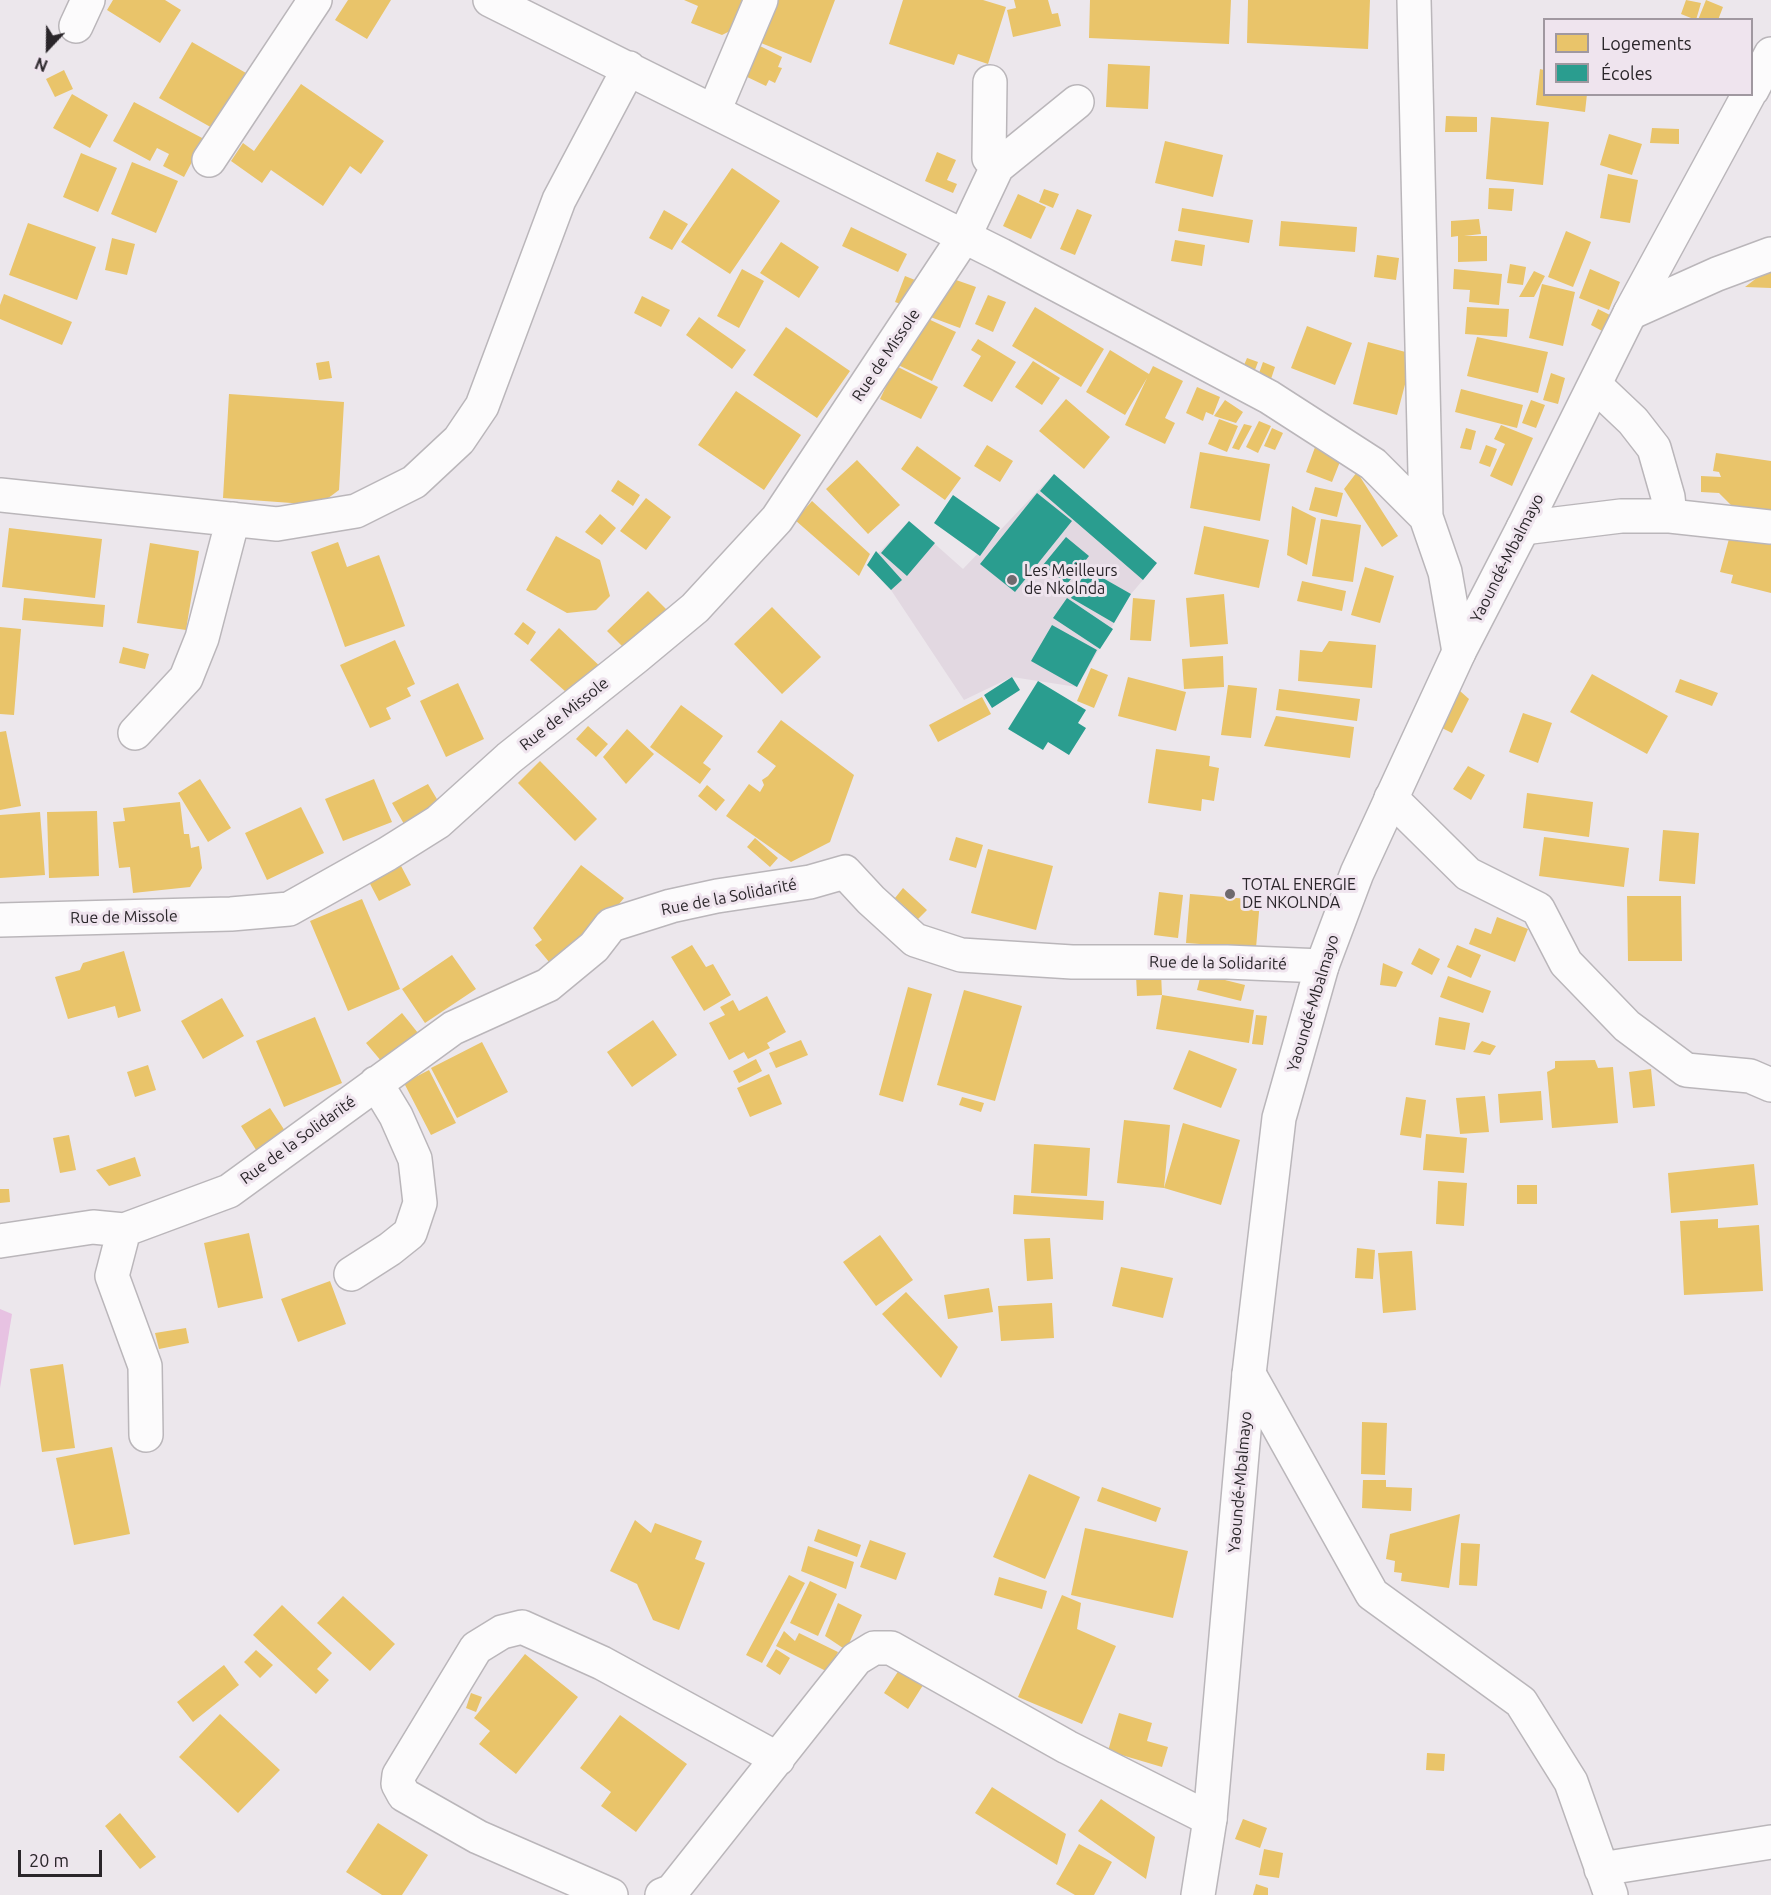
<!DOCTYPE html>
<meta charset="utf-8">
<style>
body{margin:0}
#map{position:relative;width:1771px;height:1895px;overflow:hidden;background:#ece7ec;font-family:Ubuntu,sans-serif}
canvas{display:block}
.legend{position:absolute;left:1543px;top:18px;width:210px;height:78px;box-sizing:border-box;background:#efe4ee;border:2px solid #a098a0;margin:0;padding:8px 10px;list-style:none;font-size:18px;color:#2a262a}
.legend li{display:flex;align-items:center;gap:12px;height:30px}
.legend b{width:30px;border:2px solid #a098a0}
.north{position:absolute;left:18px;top:18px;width:60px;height:60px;-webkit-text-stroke:4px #efe4ee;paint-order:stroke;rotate:202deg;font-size:16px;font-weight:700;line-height:24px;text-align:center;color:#2a262a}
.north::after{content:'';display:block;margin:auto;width:21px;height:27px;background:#2a262a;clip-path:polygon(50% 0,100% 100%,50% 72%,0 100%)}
.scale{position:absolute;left:18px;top:1850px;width:84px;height:27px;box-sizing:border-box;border:3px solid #2a262a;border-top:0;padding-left:8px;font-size:18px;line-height:21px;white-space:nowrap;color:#2a262a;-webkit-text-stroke:4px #efe4ee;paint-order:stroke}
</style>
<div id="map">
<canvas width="1771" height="1895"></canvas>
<ul class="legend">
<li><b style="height:16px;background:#e9c46a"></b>Logements</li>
<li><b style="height:16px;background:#2a9d8f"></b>Écoles</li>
</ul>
<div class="north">N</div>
<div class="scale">20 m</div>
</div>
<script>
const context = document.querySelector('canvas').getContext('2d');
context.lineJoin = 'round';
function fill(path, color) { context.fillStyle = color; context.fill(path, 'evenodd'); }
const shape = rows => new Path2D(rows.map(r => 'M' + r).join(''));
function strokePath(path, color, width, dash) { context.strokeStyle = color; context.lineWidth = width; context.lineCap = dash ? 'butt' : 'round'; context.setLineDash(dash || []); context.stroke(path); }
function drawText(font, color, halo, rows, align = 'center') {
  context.font = font + ' Ubuntu,sans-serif'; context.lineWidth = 6; context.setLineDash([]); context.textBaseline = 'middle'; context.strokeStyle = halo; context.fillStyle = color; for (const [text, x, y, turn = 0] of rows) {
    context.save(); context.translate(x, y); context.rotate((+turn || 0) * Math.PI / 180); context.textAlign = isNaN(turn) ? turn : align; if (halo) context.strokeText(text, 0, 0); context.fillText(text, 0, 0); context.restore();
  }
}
fill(shape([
 [1054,474,1154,567,1131,594,1077,687,1012,677,964,700,891,590,867,565,909,521,963,569]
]), '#e2d8e1');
fill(shape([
 [0,1309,12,1314,0,1388]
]), '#e7c2e2');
fill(shape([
 [113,0,165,0,181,10,160,43,107,10],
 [348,0,391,0,367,39,335,20],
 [684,0,745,0,734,29,722,35,691,23,698,6],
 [778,0,835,0,811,63,761,43],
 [903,0,983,0,1006,7,988,64,958,54,954,65,889,44],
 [1014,0,1048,0,1052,14,1058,13,1061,26,1013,37,1007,10,1016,8],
 [1090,0,1231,0,1229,44,1089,38],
 [1248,0,1370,0,1368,49,1247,43],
 [1686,0,1701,3,1696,20,1681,14],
 [1706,0,1723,7,1718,20,1698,20],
 [192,42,246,73,214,129,159,98],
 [758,45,782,57,778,67,782,68,775,83,769,80,766,86,743,75],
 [1108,64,1150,66,1148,109,1106,107],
 [1540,69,1544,70,1544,94,1587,94,1585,112,1536,105],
 [64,70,73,89,55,97,46,79],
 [301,84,384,141,361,174,350,166,323,206,271,170,262,183,231,161,243,143,254,151],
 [72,94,108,115,90,148,53,128],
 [134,102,204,139,184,177,163,166,169,154,157,148,150,161,113,141],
 [1446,116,1477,117,1477,132,1445,132],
 [1491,117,1549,122,1543,185,1486,179],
 [1652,128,1679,129,1679,144,1650,143],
 [1609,134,1642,144,1632,175,1600,165],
 [1165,141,1223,155,1213,197,1155,183],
 [937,152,956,160,947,180,957,184,953,193,925,181],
 [81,153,117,168,98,212,63,197],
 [132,162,178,181,156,233,111,214],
 [732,168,780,201,730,274,681,242],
 [1608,174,1638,180,1630,223,1600,218],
 [1489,188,1514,189,1512,211,1488,209],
 [1044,189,1059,194,1053,208,1039,202],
 [1018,194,1046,207,1031,239,1003,226],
 [1182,208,1253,220,1249,243,1178,231],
 [1077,209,1092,215,1075,255,1060,249],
 [664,210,688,224,672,250,649,238],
 [1479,219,1481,234,1464,236,1487,236,1487,261,1458,262,1458,236,1451,237,1451,221],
 [1281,221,1357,227,1355,252,1279,246],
 [28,223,96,247,77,300,9,275],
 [851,227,907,254,898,272,842,246],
 [1566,231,1591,242,1573,287,1548,277],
 [112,238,135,244,127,275,105,270],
 [1175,240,1205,245,1202,266,1171,261],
 [781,242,819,267,799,298,760,273],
 [1377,255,1399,258,1396,280,1374,277],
 [1510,264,1526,267,1523,285,1507,283],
 [1771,267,1771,288,1745,287],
 [742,269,764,281,739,328,717,316],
 [1454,269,1502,274,1499,305,1469,302,1470,290,1453,289],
 [1590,269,1620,282,1609,310,1579,298],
 [1534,271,1545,276,1534,297,1519,297],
 [942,275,976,287,960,328,925,315],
 [905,276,920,282,909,307,895,302],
 [1542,284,1575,292,1563,346,1529,338],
 [4,294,72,322,62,345,0,319,0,305],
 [988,295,1006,302,993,332,975,324],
 [642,296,670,310,661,327,634,313],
 [1035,307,1104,349,1081,387,1012,346],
 [1467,307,1509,309,1507,337,1465,334],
 [1598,309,1612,316,1604,332,1591,325],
 [922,316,956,332,932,381,898,365],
 [699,317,746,350,732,369,686,335],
 [1307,326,1352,343,1335,385,1291,368],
 [786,327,850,371,817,418,753,375],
 [1477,337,1548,352,1538,393,1467,376],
 [978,339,1016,362,992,402,963,386,981,356,971,350],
 [1368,342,1413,354,1397,415,1353,404],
 [1110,350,1149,374,1153,366,1183,381,1165,418,1175,423,1165,444,1125,425,1147,378,1125,415,1086,392],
 [1247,358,1258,362,1253,375,1242,370],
 [329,361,332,378,319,380,316,363],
 [1033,361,1060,378,1042,405,1015,387],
 [1263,362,1275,367,1270,382,1258,376],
 [896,366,938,387,921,419,880,399],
 [1551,373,1565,378,1558,404,1543,400],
 [1197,387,1220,397,1213,415,1206,412,1203,421,1186,413],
 [1461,389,1523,405,1517,428,1455,412],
 [736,391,801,435,764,490,698,445],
 [229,394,344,402,339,490,319,505,223,498],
 [1066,399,1110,437,1084,469,1039,431],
 [1225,400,1243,412,1236,423,1214,416],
 [1531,400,1545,405,1536,428,1522,423],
 [1219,419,1238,426,1227,452,1208,444],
 [1259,421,1271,426,1258,453,1246,447],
 [1244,424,1252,426,1239,450,1232,448],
 [1501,425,1533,438,1512,486,1490,476,1505,444,1494,439],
 [1272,428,1283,433,1275,450,1264,446],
 [1466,428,1476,431,1471,450,1460,448],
 [1318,439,1345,449,1332,482,1306,472],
 [987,445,1013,461,1000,482,974,466],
 [1486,445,1497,449,1490,467,1479,463],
 [917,446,961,478,945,500,901,469],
 [1200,452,1270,464,1260,521,1190,508],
 [1716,453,1771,461,1771,513,1734,508,1719,493,1701,492,1701,476,1721,477,1719,472,1713,471],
 [857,460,900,505,868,534,826,489],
 [1357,472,1398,536,1382,547,1344,489],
 [618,480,640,495,633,506,611,491],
 [1315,487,1343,493,1337,517,1309,510],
 [646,498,671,517,646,550,620,531],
 [812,501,870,554,859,576,795,520],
 [1292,506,1316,518,1307,565,1287,555],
 [600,514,616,528,602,545,585,532],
 [1321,519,1361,525,1353,582,1312,576],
 [1733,524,1771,534,1771,593,1731,583,1733,575,1720,572],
 [1204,526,1269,540,1259,588,1194,574],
 [9,528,102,539,95,598,2,587],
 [556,536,600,560,610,596,596,610,567,613,526,590],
 [338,542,347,567,379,555,405,626,345,647,311,552],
 [150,543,199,551,186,630,137,623],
 [1365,567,1394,576,1380,623,1351,615],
 [1302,581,1346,591,1342,611,1297,601],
 [648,591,671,614,630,654,607,631],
 [1224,594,1228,644,1190,647,1186,598],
 [24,598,105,605,103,627,22,620],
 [1133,598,1155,600,1151,641,1130,640],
 [772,607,821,657,782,694,734,644],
 [523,622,536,632,528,645,514,634],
 [0,627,21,629,14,715,0,714],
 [559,628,603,669,575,700,530,660],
 [395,640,415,684,407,688,411,696,386,708,391,719,370,728,340,665],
 [1329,641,1376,645,1372,688,1298,681,1300,650,1322,652],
 [123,647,149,654,145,669,119,663],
 [1223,656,1224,687,1184,689,1182,659],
 [1091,668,1108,675,1094,708,1077,701],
 [1592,674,1668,716,1647,754,1570,712],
 [1128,677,1186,692,1176,731,1118,716],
 [1680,679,1718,693,1712,706,1675,692],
 [458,683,484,739,446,757,420,701],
 [1228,685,1257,688,1251,738,1221,735],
 [1279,689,1360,699,1357,721,1276,710],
 [1460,691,1469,699,1452,733,1442,728],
 [982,697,991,714,938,742,929,725],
 [681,705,723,736,703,763,711,769,700,784,650,747],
 [1523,713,1552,723,1538,763,1509,752],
 [1276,716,1354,727,1350,758,1264,746],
 [781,720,854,775,830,842,791,862,726,816,749,784,760,792,764,785,762,780,768,776,776,766,757,752],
 [588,726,608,744,596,757,576,739],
 [627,729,654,754,626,784,603,757],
 [6,731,21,806,0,810,0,732],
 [1156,749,1210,756,1209,766,1219,768,1214,801,1202,799,1201,811,1148,803],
 [540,761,597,819,575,841,518,783],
 [1468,766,1485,775,1471,800,1453,789],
 [200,779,231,828,208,842,178,793],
 [374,779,392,822,343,841,325,799],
 [428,784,444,811,408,831,392,803],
 [707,785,725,800,716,811,698,796],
 [1527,793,1593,802,1589,837,1523,828],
 [180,802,184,834,189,834,191,848,199,846,202,868,190,887,133,893,130,867,119,868,113,822,125,821,123,808],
 [301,807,324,853,267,880,245,833],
 [97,811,99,876,49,878,47,812],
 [40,812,45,875,0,878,0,815],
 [1663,830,1699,833,1695,884,1659,881],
 [956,837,983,845,976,868,949,860],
 [1544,837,1629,848,1624,887,1539,876],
 [755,838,778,858,770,867,747,847],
 [988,849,1053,866,1036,930,971,913],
 [400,864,411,885,379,901,368,880],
 [581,865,624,898,592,937,554,968,535,945,542,940,533,928],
 [903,888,927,910,918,919,895,898],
 [1159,892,1183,895,1178,938,1154,935],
 [1190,894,1260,900,1256,948,1186,943],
 [1627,896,1681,896,1682,961,1628,961],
 [362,899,400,989,348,1011,310,921],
 [1497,917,1528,929,1515,962,1469,944,1475,928,1491,934],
 [692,945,706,967,713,964,731,995,704,1011,671,957],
 [1457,945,1481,955,1471,978,1447,967],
 [1419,948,1440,959,1432,975,1411,964],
 [124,951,141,1011,118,1018,115,1006,68,1019,55,977,80,970,83,963],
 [452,955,476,989,425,1023,402,989],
 [1383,963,1403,972,1396,987,1380,985],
 [1161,973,1162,995,1137,996,1136,975],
 [1201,974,1245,985,1241,1001,1197,990],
 [1448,976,1491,991,1483,1013,1440,997],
 [908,987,932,994,903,1102,879,1095],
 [964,990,1022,1006,995,1101,937,1085],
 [1162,995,1254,1010,1249,1043,1156,1029],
 [767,996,786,1032,767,1043,770,1048,748,1059,744,1052,729,1060,709,1023,725,1015,720,1007,733,1000,739,1011],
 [222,998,244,1036,203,1059,181,1021],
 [402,1013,418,1033,382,1062,366,1043],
 [1256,1015,1267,1016,1263,1045,1252,1044],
 [315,1017,342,1083,284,1107,256,1041],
 [1439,1017,1470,1023,1465,1050,1435,1045],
 [653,1020,677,1055,632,1087,607,1052],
 [801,1040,808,1055,776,1068,769,1053],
 [1482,1041,1496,1046,1490,1055,1473,1052],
 [482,1042,508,1092,457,1118,431,1068],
 [1189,1050,1237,1069,1221,1108,1173,1089],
 [756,1059,762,1071,739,1083,733,1071],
 [1595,1060,1598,1068,1613,1067,1618,1123,1552,1128,1547,1072,1555,1068,1555,1061],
 [148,1065,156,1090,135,1097,127,1072],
 [1651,1069,1655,1106,1633,1108,1629,1072],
 [429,1070,456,1123,431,1135,404,1083],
 [769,1074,782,1104,750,1117,737,1088],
 [1541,1091,1543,1120,1500,1123,1498,1094],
 [1485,1096,1489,1132,1460,1134,1456,1098],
 [962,1097,984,1103,981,1112,959,1105],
 [1406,1097,1426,1100,1421,1138,1400,1135],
 [270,1108,287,1134,258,1153,241,1126],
 [1124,1120,1170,1125,1164,1188,1117,1183],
 [1183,1123,1240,1140,1221,1205,1164,1188],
 [1426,1134,1467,1138,1464,1173,1423,1170],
 [69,1135,76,1170,60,1173,53,1138],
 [1034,1144,1090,1148,1087,1196,1031,1193],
 [135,1157,141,1176,109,1186,96,1170],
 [1754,1164,1758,1205,1671,1213,1668,1173],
 [1438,1181,1467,1183,1464,1226,1436,1224],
 [1517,1185,1537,1185,1537,1204,1517,1204],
 [0,1189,9,1189,10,1202,0,1203],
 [1014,1195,1104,1201,1103,1220,1013,1214],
 [1718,1219,1718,1228,1759,1225,1763,1291,1684,1295,1680,1221],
 [249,1233,263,1298,218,1308,204,1243],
 [880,1235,913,1280,876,1306,843,1262],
 [1050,1238,1053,1279,1027,1281,1024,1239],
 [1357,1248,1375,1250,1373,1279,1355,1278],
 [1412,1251,1416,1310,1383,1313,1378,1253],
 [1121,1267,1173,1278,1163,1318,1112,1306],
 [330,1281,346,1324,298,1342,281,1299],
 [989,1288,993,1312,948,1319,944,1295],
 [906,1292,958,1347,941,1378,882,1314],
 [1052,1303,1054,1338,1001,1341,998,1306],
 [186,1328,189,1343,159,1349,155,1333],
 [63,1364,75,1448,42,1452,30,1369],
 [1362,1422,1387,1423,1385,1475,1361,1474],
 [112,1447,130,1534,74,1545,56,1458],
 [1029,1474,1080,1497,1045,1579,993,1557],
 [1363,1480,1386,1480,1386,1487,1412,1488,1411,1511,1362,1508],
 [1102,1487,1161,1508,1156,1522,1097,1501],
 [1460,1514,1449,1588,1401,1581,1402,1573,1394,1572,1395,1561,1386,1559,1390,1534],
 [635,1520,651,1533,655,1523,702,1541,695,1559,705,1563,679,1630,653,1620,637,1584,610,1571],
 [1085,1528,1188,1551,1173,1618,1071,1595],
 [818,1529,861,1545,857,1557,814,1541],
 [870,1540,906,1553,896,1580,860,1567],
 [1461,1543,1480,1544,1477,1586,1459,1585],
 [808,1546,854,1562,846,1589,801,1571],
 [789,1575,805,1583,762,1663,746,1655],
 [999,1577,1047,1591,1042,1609,994,1595],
 [810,1581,837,1594,818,1636,790,1623],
 [1062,1595,1081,1603,1077,1629,1116,1646,1082,1724,1018,1697],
 [343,1596,395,1644,370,1671,317,1623],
 [838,1603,862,1615,846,1650,825,1636],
 [282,1605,332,1653,317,1669,329,1680,316,1694,253,1635],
 [784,1631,795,1641,799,1633,838,1652,828,1672,776,1646],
 [776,1649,790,1658,780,1675,766,1666],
 [256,1650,273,1665,260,1678,244,1662],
 [525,1654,578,1697,516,1774,479,1744,490,1731,474,1718],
 [224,1665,239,1685,193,1722,177,1702],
 [901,1667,925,1682,908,1709,884,1693],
 [471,1693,482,1697,476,1712,466,1708],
 [1119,1713,1152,1723,1147,1741,1168,1747,1162,1767,1108,1751],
 [220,1714,280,1770,238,1813,179,1757],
 [620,1715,687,1764,636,1832,601,1806,611,1792,580,1768],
 [1427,1753,1445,1754,1444,1771,1426,1770],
 [992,1787,1066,1834,1057,1865,975,1813],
 [1101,1799,1155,1837,1146,1879,1078,1831],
 [120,1813,156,1857,140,1869,105,1826],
 [1243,1819,1267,1828,1260,1848,1235,1839],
 [378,1823,428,1855,402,1895,382,1895,346,1872],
 [1079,1844,1112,1862,1094,1895,1075,1895,1056,1884],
 [1264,1849,1283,1853,1279,1878,1259,1875],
 [1256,1884,1268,1888,1268,1895,1253,1895]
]), '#e9c46a');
fill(shape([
 [1054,474,1157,563,1143,580,1040,491],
 [1037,493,1072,521,1015,592,980,564],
 [953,495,1000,528,980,556,934,523],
 [909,521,935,543,907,576,881,553],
 [1066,537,1089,556,1067,584,1043,565],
 [876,551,902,580,891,590,867,565],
 [1087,569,1131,594,1114,623,1071,598],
 [1067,598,1113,629,1100,649,1053,618],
 [1052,625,1097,650,1077,687,1031,661],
 [1012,677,1020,690,992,708,984,695],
 [1038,681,1086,710,1078,723,1086,728,1069,755,1048,742,1043,750,1008,729]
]), '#2a9d8f');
const minor = shape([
 [490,0,1001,255,1269,397,1373,464,1426,517],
 [1414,0,1426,517,1445,572,1459,652],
 [76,26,88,0],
 [990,82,989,158,997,167],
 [714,111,761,0],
 [209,160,315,0],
 [1630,313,1717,274,1771,254],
 [1595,385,1633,421,1654,448,1668,497,1670,516],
 [0,495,277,524,356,511,414,482,459,440,482,406,559,200,629,68],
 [1523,528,1621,516,1670,516,1771,527],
 [135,733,186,678,202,638,233,519],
 [1391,798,1468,874,1538,909,1566,963,1627,1026,1686,1070,1750,1076,1771,1085],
 [0,920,231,914,289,909,387,854,438,822,509,758,636,657,695,608,777,519,964,237,997,167,1077,102],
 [0,1241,93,1227,124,1230],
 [351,1274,390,1249,410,1233,420,1203,415,1159,396,1116,376,1083],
 [1249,1374,1372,1594,1521,1702,1571,1782,1611,1895],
 [146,1435,145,1366,112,1276,124,1230,229,1191,453,1028,548,985,594,947,611,925,671,906,717,896,810,882,845,872,871,900,915,940,961,955,1072,962,1227,962,1322,966],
 [1601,1869,1771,1842],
 [611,1895,478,1837,404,1795,398,1784,399,1775,476,1648,502,1632,522,1627,602,1663,778,1759],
 [662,1895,672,1891,856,1659,874,1648,891,1648,1067,1747,1210,1819]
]);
const highway = shape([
 [1752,90,1771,54],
 [1198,1895,1210,1819,1249,1374,1279,1118,1322,966,1357,873,1459,652,1523,528,1630,313,1749,94]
]);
strokePath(minor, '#bab6ba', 36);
strokePath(highway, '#bab6ba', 36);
strokePath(minor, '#fcfbfc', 33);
strokePath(highway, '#fcfbfc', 33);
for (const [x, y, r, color] of [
 [1012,580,6,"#6e6a6e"],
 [1230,894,6,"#6e6a6e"]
]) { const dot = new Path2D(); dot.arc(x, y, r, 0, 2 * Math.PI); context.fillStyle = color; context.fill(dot); strokePath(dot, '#efe4ee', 2); }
drawText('16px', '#2a262a', '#efe4ee', [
 ["Rue de Missole",886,355,-56],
 ["Yaoundé-Mbalmayo",1507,558,-63],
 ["Rue de Missole",564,714,-38],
 ["Rue de la Solidarité",729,897,-11],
 ["Rue de Missole",124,917,-1],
 ["Rue de la Solidarité",1218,963,1],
 ["Yaoundé-Mbalmayo",1313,1003,-73],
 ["Rue de la Solidarité",298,1140,-36],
 ["Yaoundé-Mbalmayo",1240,1482,-85]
]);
drawText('16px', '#2a262a', '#efe4ee', [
 ["Les Meilleurs",1024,571],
 ["de Nkolnda",1024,589],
 ["TOTAL ENERGIE",1242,885],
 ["DE NKOLNDA",1242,903]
], 'left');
</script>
